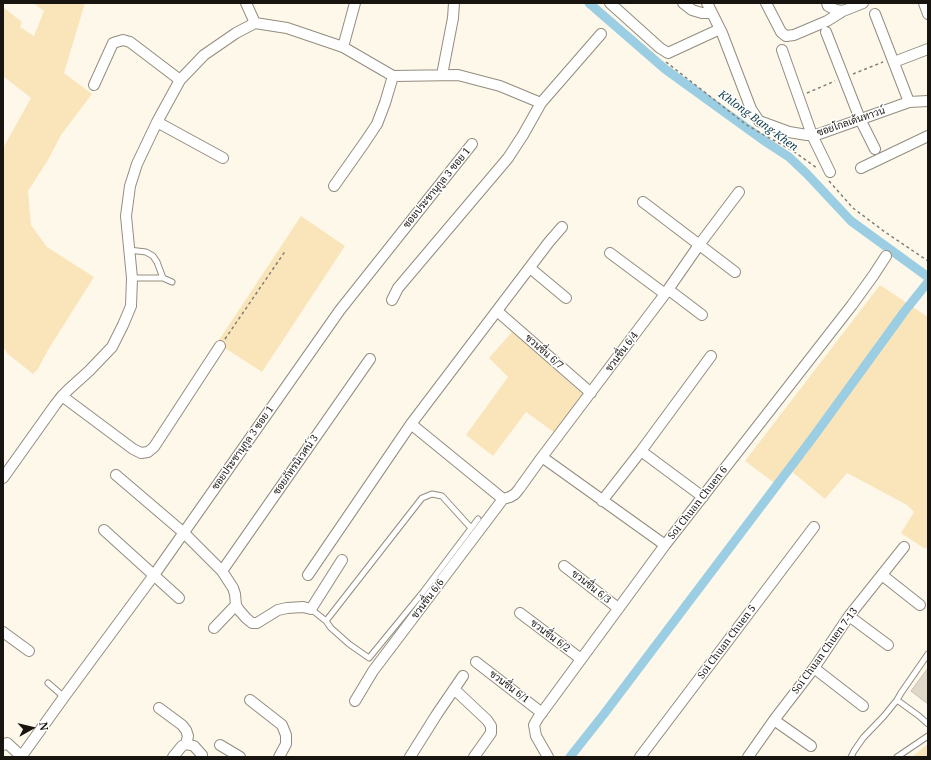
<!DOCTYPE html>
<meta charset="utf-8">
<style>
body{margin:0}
#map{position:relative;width:931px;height:760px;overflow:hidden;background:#fef8eb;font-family:"Noto Serif",serif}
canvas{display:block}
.frame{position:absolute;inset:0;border:4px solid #181510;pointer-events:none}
.north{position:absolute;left:12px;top:708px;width:40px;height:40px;-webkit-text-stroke:3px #fff;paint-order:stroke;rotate:82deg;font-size:11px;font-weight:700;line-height:16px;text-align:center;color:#181510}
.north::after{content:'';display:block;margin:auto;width:14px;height:18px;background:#181510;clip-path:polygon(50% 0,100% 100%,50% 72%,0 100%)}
</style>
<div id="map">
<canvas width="931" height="760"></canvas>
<div class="frame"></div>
<div class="north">N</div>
</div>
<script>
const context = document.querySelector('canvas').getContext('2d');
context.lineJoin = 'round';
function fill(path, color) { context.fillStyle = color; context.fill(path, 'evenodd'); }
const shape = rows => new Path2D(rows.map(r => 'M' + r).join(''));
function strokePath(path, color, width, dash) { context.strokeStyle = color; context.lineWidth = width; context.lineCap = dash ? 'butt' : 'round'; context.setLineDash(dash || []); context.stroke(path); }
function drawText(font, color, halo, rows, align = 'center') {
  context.font = font + ' "Noto Serif",Sarabun,serif'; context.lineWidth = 3; context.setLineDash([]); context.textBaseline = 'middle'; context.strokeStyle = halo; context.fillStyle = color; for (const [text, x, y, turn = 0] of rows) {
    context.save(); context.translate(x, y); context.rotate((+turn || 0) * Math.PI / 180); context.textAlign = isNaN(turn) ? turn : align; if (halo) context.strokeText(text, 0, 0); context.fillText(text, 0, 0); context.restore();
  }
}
fill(shape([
 [33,3,85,3,64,73,92,94,61,135,48,160,28,191,31,225,47,247,94,277,48,350,38,369,33,374,8,354,3,347,3,148,31,98,3,76,3,7,22,22,20,27,34,36,44,11],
 [301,216,345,246,262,372,217,343],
 [880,285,928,317,928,546,925,549,901,533,914,512,907,505,847,473,825,499,790,470,780,487,745,461],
 [512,332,583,394,555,433,526,412,493,456,466,435,508,377,489,358],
 [928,745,928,757,912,757,924,747]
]), '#fae5bb');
strokePath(shape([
 [589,3,665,69,766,142,789,157,807,174,851,221,928,277],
 [570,757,604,714,814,436,904,312,928,282]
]), '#9bcee2', 9);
const building = shape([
 [928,668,928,704,911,691,928,668]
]);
fill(building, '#dfd8c9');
strokePath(building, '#c7c0b1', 1);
const lane = shape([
 [129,250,146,252,153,256,157,262,163,278],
 [132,278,163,278,172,282],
 [311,609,326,621,331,628,349,644,369,658,423,592,478,519],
 [326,621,422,498,432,494,442,496,471,528],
 [48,683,64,697],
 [897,700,901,693,928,654],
 [851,757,854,751,863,738,884,716,897,700,919,716,928,724],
 [897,757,928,736]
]);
const street = shape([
 [246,3,255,23],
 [610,3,660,48,668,53,720,29],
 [683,3,692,10,702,13,712,13],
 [707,3,722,33,751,109,759,121,789,132,807,135,819,134,909,102,928,101],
 [766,3,781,32,786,36,794,35,827,21,843,11],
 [827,3,828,6,836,10,843,11,863,3],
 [924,3,928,14],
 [875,14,909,102],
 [826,32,860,119,875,149],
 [343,47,355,3],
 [782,50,812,135,830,172],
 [894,62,928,49],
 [442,75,453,18,454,3],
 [94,85,113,43,123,40,130,42,180,80],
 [157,122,223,158],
 [861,168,928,136],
 [334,186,365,142,377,124,385,103,393,76],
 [643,202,735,272],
 [610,253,665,294],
 [530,268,566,298],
 [669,290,702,315],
 [392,300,398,288,508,158,523,135,541,103,601,34],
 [497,311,591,393],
 [62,396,133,449,141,453,148,452,154,447,220,346],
 [411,424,503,499],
 [641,451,703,497],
 [542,457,665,545],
 [116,475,184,533,222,571,233,588,235,594,236,605,239,610,246,618,252,623,257,623,278,610,287,608,303,607,311,609,342,560],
 [3,478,55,405,62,396,68,390,89,371,112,347,123,325,131,306,132,278,126,216,130,186,137,164,157,122,180,80,204,55,236,33,255,23,287,28,343,47,393,76,458,75,500,86,541,103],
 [503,499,510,497,515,494,519,489,542,457,665,294,699,245,739,192],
 [602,501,641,451,711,356],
 [104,530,179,598],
 [564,566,618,608],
 [222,571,370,359],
 [308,575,411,424,549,242,562,227],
 [882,575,920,605],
 [520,613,581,659],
 [849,616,888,645],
 [214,628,236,605],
 [3,632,29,651],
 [476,662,542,713],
 [814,668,863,706],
 [454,689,487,720,491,726,491,733,474,757],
 [250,700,282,725,286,735,286,744,279,757],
 [355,701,373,671,503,499],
 [159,708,182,725,186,730,188,736,186,744,194,746,202,755,202,757],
 [774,720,811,746],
 [3,745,7,743,21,756],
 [220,745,240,757],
 [21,757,64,697,154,575,340,310,472,144],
 [173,757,182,746,186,744],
 [410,757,437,714,463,676],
 [548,757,536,736,534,725,538,718,665,545,852,305,873,276,886,256],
 [640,757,814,527],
 [748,757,774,720,814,668,849,616,904,547]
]);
strokePath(lane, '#938d7f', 7);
strokePath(street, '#938d7f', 12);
strokePath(shape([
 [666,62,748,126,754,129],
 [853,74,883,62],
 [807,93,835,81],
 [757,131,793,151,817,168],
 [829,181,853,208,885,232,928,261],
 [225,339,286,250]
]), '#837e76', 1.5, [3, 3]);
strokePath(lane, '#fff', 5);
strokePath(street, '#fff', 10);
drawText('10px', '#181510', '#fff', [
 ["ซอยโกลเด้นทาวน์",851,122,-19],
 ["ซอยประชานุกูล 3 ซอย 1",437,188,-51],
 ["ชวนชื่น 6/7",544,352,41],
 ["ชวนชื่น 6/4",622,352,-53],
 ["ซอยประชานุกูล 3 ซอย 1",243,448,-55],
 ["ซอยภัทรนิเวศน์ 3",296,465,-55],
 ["Soi Chuan Chuen 6",698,503,-52],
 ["ชวนชื่น 6/3",591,587,38],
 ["ชวนชื่น 6/6",428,599,-53],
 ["ชวนชื่น 6/2",550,636,37],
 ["Soi Chuan Chuen 5",727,642,-53],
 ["Soi Chuan Chuen 7-13",825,651,-54],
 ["ชวนชื่น 6/1",509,687,37]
]);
drawText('italic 11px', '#0d3b4a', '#fff', [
 ["Khlong Bang Khen",758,121,36]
]);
</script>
